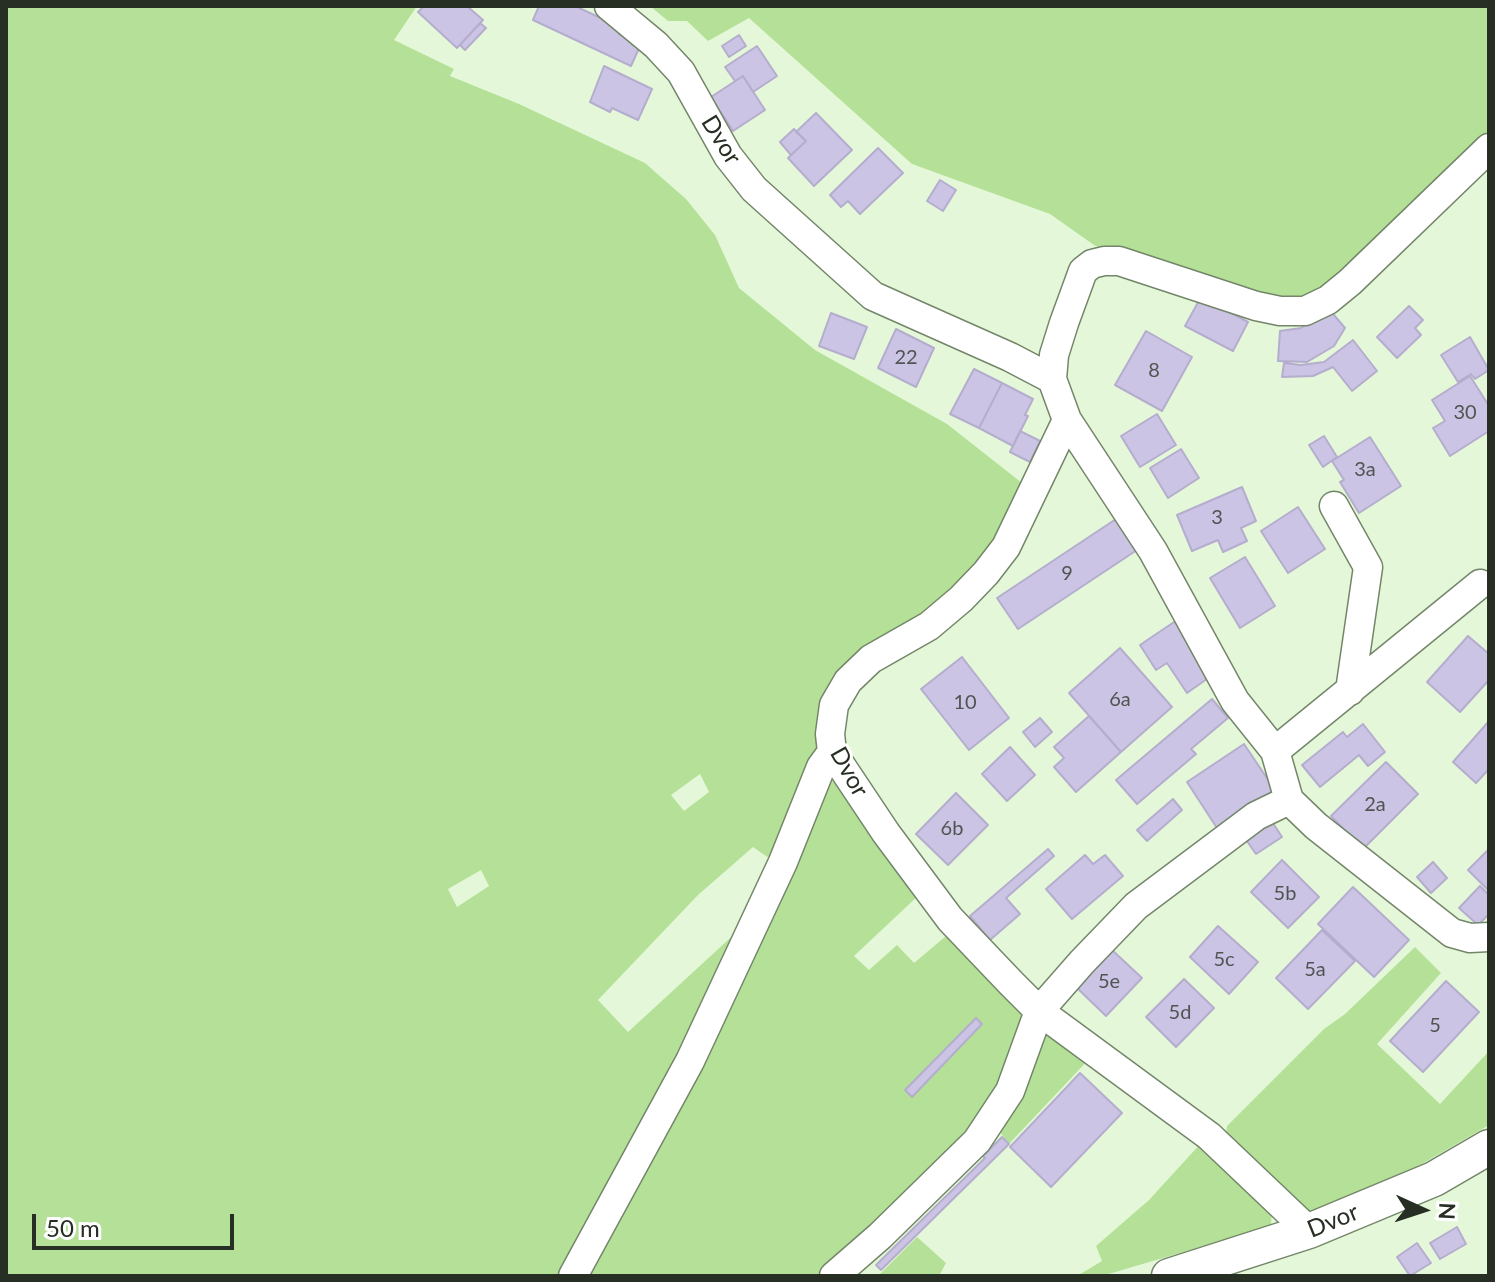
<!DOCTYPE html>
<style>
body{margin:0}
#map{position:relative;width:1495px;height:1282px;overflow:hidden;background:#e4f8d9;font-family:Lato,sans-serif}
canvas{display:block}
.frame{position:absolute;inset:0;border:8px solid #272e23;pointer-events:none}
.north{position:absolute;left:1383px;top:1170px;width:80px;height:80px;-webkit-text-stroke:6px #fff;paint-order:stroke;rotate:93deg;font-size:22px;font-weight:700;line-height:32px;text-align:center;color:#272e23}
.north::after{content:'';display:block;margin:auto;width:28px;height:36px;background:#272e23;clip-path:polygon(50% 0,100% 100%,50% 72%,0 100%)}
.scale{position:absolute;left:32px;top:1214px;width:202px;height:36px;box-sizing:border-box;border:4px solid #272e23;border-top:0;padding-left:10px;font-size:24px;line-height:28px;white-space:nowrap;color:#272e23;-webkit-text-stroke:6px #fff;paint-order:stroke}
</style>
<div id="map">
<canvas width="1495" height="1282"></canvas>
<div class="frame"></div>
<div class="north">N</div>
<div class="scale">50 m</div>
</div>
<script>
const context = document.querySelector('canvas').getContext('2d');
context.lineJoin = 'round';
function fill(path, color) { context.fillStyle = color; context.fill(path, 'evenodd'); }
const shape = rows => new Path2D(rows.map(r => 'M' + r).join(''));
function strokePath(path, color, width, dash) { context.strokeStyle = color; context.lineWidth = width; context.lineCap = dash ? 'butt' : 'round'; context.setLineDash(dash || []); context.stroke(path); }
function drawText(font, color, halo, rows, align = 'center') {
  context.font = font + ' Lato,sans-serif'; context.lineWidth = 6; context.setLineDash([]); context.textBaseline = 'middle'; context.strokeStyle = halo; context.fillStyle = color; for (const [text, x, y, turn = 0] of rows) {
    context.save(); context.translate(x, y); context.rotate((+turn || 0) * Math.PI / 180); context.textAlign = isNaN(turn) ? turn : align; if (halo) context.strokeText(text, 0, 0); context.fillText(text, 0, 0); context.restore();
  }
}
fill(shape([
 [6,6,417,6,394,40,454,69,450,76,519,104,645,163,686,199,715,235,739,288,815,350,947,424,1022,483,999,547,941,605,889,640,821,739,776,863,753,847,698,895,598,1000,628,1032,753,917,564,1276,6,1276],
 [700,774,709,792,684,811,671,795],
 [481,870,489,886,457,907,448,889],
 [650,6,1489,6,1489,139,1368,261,1295,306,1113,255,1094,245,1050,214,912,164,749,18,708,41,687,21,668,21],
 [841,781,920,894,854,956,869,970,897,945,914,963,952,931,1020,1005,1023,1027,986,1114,893,1213,820,1276,578,1276,821,782],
 [1415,947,1441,973,1377,1044,1440,1104,1489,1051,1489,1125,1420,1165,1365,1191,1302,1214,1225,1142,1227,1126,1324,1029,1345,1014],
 [1048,1032,1092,1056,1009,1144,1000,1132,980,1154,1040,1036],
 [1202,1142,1272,1209,1271,1226,1102,1276,1077,1276,1102,1261,1096,1246,1149,1200],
 [917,1237,946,1263,939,1276,878,1276]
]), '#b4e197');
const building = shape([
 [424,6,467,6,483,20,457,48,418,12,424,6],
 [539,6,575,6,622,28,619,34,641,44,631,66,533,20,539,6],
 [480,23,486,28,465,50,460,45,480,23],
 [739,35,746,46,729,57,722,46,739,35],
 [757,46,777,76,753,92,743,76,735,81,725,67,757,46],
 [604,66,652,89,638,120,612,108,610,112,590,102,604,66],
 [743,76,765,110,733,131,711,97,743,76],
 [816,113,852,150,814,186,788,158,806,141,796,132,816,113],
 [794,129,806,141,791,155,780,142,794,129],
 [878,148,903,173,860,214,848,201,841,207,830,195,878,148],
 [940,180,956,190,943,211,927,201,940,180],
 [1201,297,1248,322,1233,351,1185,326,1201,297],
 [1409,306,1423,320,1415,328,1421,335,1397,358,1377,337,1409,306],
 [1328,308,1345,328,1334,346,1307,362,1278,361,1280,331,1301,328,1328,308],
 [831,313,867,327,854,359,819,346,831,313],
 [896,329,934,348,916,387,878,368,896,329],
 [1146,331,1192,357,1162,411,1115,385,1146,331],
 [1470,337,1489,370,1475,379,1471,374,1458,382,1441,355,1470,337],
 [1353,340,1377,371,1352,391,1333,367,1313,376,1282,377,1284,363,1301,365,1324,362,1353,340],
 [974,369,1002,383,979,428,950,414,974,369],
 [1470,376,1489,406,1489,431,1450,456,1433,428,1445,421,1432,400,1470,376],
 [1002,383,1033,399,1025,415,1028,416,1013,446,979,428,1002,383],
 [1157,414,1176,445,1140,467,1121,436,1157,414],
 [1020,431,1040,441,1030,462,1010,452,1020,431],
 [1324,436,1337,457,1323,467,1309,445,1324,436],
 [1370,437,1401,486,1359,513,1340,482,1344,480,1332,461,1370,437],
 [1181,449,1199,478,1168,498,1150,468,1181,449],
 [1242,487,1256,521,1241,528,1247,541,1223,552,1218,540,1192,551,1177,515,1242,487],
 [1298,507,1325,549,1288,573,1261,531,1298,507],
 [1116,519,1137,550,1018,629,997,598,1116,519],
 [1245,557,1275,606,1240,628,1210,578,1245,557],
 [1177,620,1214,674,1187,693,1167,663,1156,670,1140,645,1177,620],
 [1468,636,1489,654,1489,680,1460,712,1427,682,1468,636],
 [1120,648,1172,707,1121,752,1069,693,1120,648],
 [962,657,1009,718,969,750,921,689,962,657],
 [1212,699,1228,718,1191,749,1196,754,1137,804,1116,780,1212,699],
 [1089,716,1121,752,1076,792,1054,767,1064,758,1054,747,1089,716],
 [1040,718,1052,732,1035,747,1023,732,1040,718],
 [1489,721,1489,769,1476,783,1453,762,1489,721],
 [1363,724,1385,752,1368,766,1359,755,1320,787,1302,765,1343,732,1347,737,1363,724],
 [1244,744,1275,790,1217,828,1187,782,1244,744],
 [1010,747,1035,775,1007,801,982,774,1010,747],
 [1386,762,1418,794,1363,849,1331,816,1386,762],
 [956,793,988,825,948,865,916,834,956,793],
 [1173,799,1182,810,1147,841,1137,830,1173,799],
 [1269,817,1282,837,1256,854,1242,834,1269,817],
 [1048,849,1054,856,1006,898,1020,914,990,940,970,916,1048,849],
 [1489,849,1489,891,1468,870,1489,849],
 [1085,855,1093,864,1105,855,1123,876,1072,919,1046,889,1085,855],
 [1282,860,1319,897,1288,928,1251,892,1282,860],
 [1433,862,1447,878,1431,893,1417,877,1433,862],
 [1480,886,1489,895,1489,914,1478,925,1459,908,1480,886],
 [1353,887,1409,940,1374,977,1318,924,1353,887],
 [1218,926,1258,962,1229,994,1190,957,1218,926],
 [1322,930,1355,961,1308,1009,1276,978,1322,930],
 [1111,949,1142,978,1106,1016,1075,986,1111,949],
 [1184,979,1214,1008,1176,1047,1146,1017,1184,979],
 [1446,981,1479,1012,1423,1072,1390,1041,1446,981],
 [976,1018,982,1024,912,1097,905,1090,976,1018],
 [1080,1073,1122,1113,1051,1187,1010,1147,1080,1073],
 [1002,1137,1009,1144,881,1270,876,1265,985,1158,983,1156,1002,1137],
 [1457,1227,1466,1244,1440,1259,1430,1243,1457,1227],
 [1417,1243,1431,1263,1410,1276,1397,1257,1417,1243]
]);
fill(building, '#ccc4e4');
strokePath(building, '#b5adcd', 2);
const minor = shape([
 [609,6,656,45,681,72,728,156,754,189,873,296,1010,357,1052,379,1067,420,1006,547,986,573,961,599,929,626,871,659,848,681,834,705,830,734,832,752,886,833,950,919,1011,983,1039,1011,1209,1136,1309,1231],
 [1052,379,1054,355,1064,323,1083,271,1092,264,1104,261,1119,261,1256,306,1280,311,1305,311,1328,300,1350,282,1489,148],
 [1067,420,1153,551,1235,701,1275,751,1289,800,1316,826,1452,933,1470,938,1489,937],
 [1334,506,1368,567,1350,691],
 [1275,751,1480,584],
 [573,1276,690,1061,783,862,821,767,832,752],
 [834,1276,880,1236,977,1141,1010,1091,1039,1011,1082,962,1136,906,1256,816,1289,800]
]);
const tertiary = shape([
 [1169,1276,1309,1231,1434,1179,1489,1147]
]);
strokePath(minor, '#74866a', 31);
strokePath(tertiary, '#74866a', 37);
strokePath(minor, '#fff', 28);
strokePath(tertiary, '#fff', 34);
drawText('20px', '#505453', null, [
 ["22",906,358],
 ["8",1154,371],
 ["30",1465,413],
 ["3a",1365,470],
 ["3",1217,518],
 ["9",1067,574],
 ["6a",1120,700],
 ["10",965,703],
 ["2a",1375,805],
 ["6b",952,829],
 ["5b",1285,894],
 ["5c",1224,960],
 ["5a",1315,970],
 ["5e",1109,982],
 ["5d",1180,1013],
 ["5",1435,1026]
]);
drawText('24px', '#272e23', '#fff', [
 ["Dvor",721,140,58],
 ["Dvor",849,772,61],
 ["Dvor",1333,1221,-22]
]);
</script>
